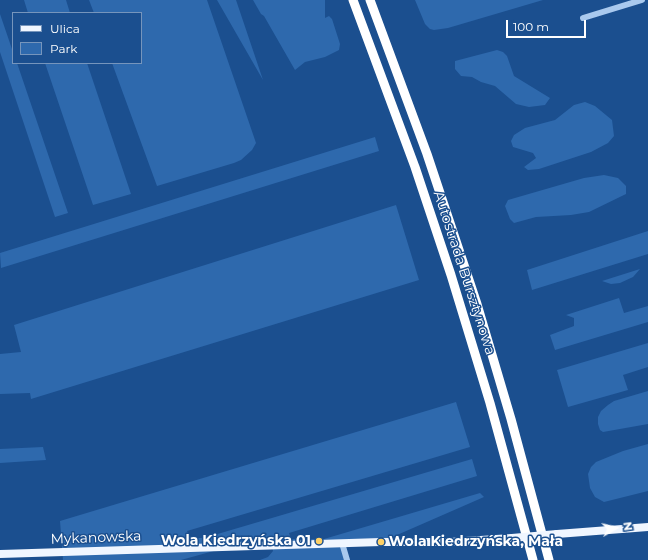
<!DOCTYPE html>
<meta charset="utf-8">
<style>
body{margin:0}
#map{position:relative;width:648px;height:560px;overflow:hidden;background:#1b4f8f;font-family:Montserrat,sans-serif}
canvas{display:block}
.legend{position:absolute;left:12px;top:12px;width:130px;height:52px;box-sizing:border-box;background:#1b4f8f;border:1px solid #7695bc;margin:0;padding:5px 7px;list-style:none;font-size:12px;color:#fff}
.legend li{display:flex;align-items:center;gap:8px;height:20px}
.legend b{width:20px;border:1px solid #7695bc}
.north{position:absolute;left:596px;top:508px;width:40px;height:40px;-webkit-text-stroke:3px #1b4f8f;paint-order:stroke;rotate:82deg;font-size:11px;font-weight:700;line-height:16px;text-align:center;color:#fff}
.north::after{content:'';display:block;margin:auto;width:14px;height:18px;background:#fff;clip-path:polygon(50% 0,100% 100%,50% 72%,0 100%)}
.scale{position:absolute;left:506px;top:20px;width:80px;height:18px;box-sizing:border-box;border:2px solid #fff;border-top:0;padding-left:5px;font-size:12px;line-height:14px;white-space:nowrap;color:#fff;-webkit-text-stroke:3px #1b4f8f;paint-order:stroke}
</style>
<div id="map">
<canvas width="648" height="560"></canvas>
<ul class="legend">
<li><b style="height:5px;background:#f0f6ff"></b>Ulica</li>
<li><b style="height:11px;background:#2e69ad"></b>Park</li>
</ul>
<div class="north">N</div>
<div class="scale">100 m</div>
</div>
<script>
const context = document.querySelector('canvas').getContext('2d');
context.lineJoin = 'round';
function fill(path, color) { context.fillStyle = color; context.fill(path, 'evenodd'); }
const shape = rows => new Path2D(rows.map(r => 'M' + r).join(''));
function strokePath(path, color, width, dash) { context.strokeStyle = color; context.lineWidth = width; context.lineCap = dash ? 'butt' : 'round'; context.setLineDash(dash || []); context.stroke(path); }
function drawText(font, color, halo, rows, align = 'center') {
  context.font = font + ' Montserrat,sans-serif'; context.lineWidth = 3; context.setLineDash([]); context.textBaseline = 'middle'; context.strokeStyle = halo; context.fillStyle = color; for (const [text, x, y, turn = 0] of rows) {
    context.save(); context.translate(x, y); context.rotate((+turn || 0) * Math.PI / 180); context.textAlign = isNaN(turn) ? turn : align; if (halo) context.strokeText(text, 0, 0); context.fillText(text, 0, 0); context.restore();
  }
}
fill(shape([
 [24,0,66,0,70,13,28,13],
 [89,0,207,0,256,143,252,150,241,160,234,163,157,186,112,63,141,63,141,13,94,13],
 [217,0,236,0,263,80],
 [253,0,325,0,325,18,329,16,332,19,340,44,339,50,325,57,305,62,295,70,264,16,261,14],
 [415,0,543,0,448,28,434,30,430,29,425,24],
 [0,14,13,52,13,63,17,63,68,213,55,217,0,52],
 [497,50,503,52,507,56,514,76,550,98,545,105,529,107,516,104,495,86,481,82,472,77,461,76,455,69,455,61],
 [45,63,87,63,131,194,93,205],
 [585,102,595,106,612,120,614,136,608,143,591,152,539,169,528,170,524,167,536,158,533,153,513,147,511,141,514,135,525,128,555,120,574,105],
 [375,137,379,151,1,268,0,253],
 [604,175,618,178,626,186,626,194,589,212,571,215,536,217,514,223,510,219,505,206,508,200,584,178],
 [396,205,419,280,31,399,30,393,0,394,0,354,21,352,14,325],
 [648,231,648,254,532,290,527,270],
 [640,269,633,277,620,283,611,284,602,281],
 [619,298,624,313,648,306,648,322,555,350,550,335,574,326,574,318,566,315],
 [648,343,648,367,623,375,628,390,568,407,557,370],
 [648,391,648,424,603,432,600,430,598,424,598,417,601,411,608,405,614,401],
 [456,402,470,447,187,531,189,536,197,538,204,538,472,459,477,476,289,533,291,539,324,539,480,493,484,497,381,542,343,543,347,560,260,560,268,557,273,551,272,546,228,547,181,560,63,560,60,521],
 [648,444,648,491,604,502,595,497,590,488,588,474,591,467,596,462,623,451],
 [43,447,46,460,0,463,0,449]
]), '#2e69ad');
strokePath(shape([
 [583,18,642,0],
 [342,543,347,560]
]), '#a9c9ee', 6);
strokePath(shape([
 [557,534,648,527],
 [0,554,381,542,449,542,512,538]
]), '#f0f6ff', 8);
strokePath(shape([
 [353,0,415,167,451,275,490,403,533,560],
 [370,0,427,154,477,304,511,419,549,560]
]), '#fff', 9);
strokePath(shape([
 [512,538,557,534]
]), '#f0f6ff', 8);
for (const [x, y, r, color] of [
 [319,541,4,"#ffd166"],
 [381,542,4,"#ffd166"]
]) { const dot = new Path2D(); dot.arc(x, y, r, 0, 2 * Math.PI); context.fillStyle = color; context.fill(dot); strokePath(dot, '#1b4f8f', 1.5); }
drawText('14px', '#fff', '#1b4f8f', [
 ["Autostrada Bursztynowa",464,273,72],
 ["Mykanowska",96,538,-2]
]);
drawText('bold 14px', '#fff', '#1b4f8f', [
 ["Wola Kiedrzyńska 01",311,541],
 ["Wola Kiedrzyńska, Mała",389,542,"left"]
], 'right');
</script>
